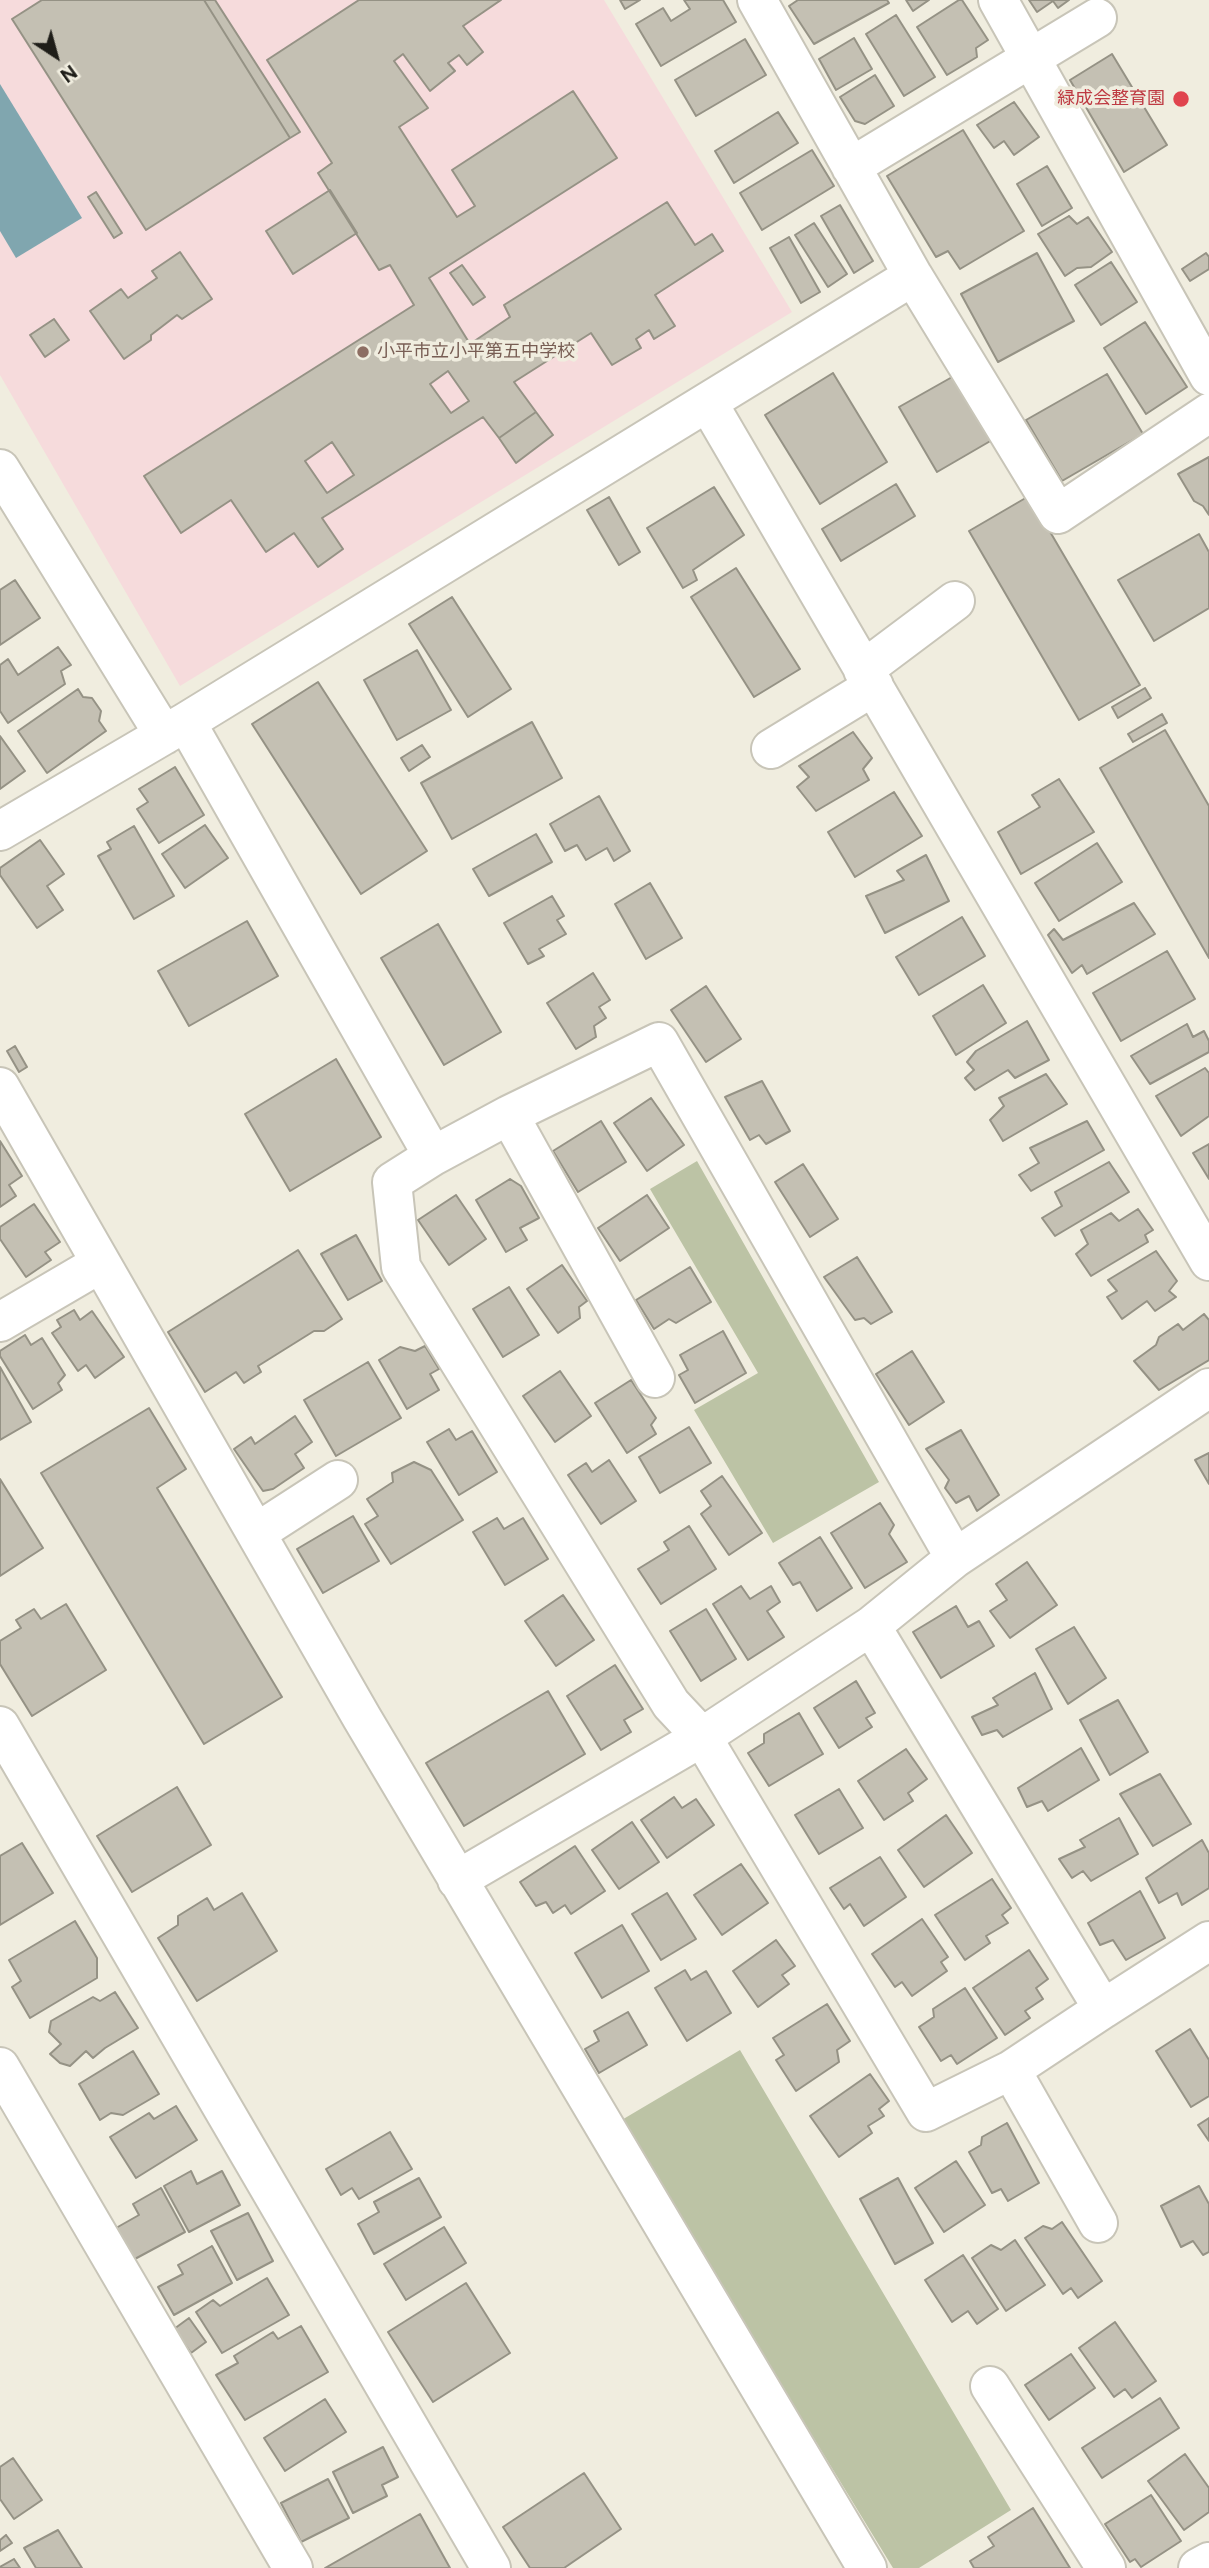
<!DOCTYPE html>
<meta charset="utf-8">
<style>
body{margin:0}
#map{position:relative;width:1209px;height:2568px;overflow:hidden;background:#f0eddf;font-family:Figtree,sans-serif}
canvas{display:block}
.north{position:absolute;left:21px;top:21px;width:70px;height:70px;-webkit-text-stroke:5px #f0eddf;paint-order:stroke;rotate:144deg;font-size:19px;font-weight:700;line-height:28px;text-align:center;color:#1f1e19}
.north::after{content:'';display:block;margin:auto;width:24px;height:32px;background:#1f1e19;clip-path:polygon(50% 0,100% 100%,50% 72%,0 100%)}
</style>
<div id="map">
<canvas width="1209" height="2568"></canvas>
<div class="north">N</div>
</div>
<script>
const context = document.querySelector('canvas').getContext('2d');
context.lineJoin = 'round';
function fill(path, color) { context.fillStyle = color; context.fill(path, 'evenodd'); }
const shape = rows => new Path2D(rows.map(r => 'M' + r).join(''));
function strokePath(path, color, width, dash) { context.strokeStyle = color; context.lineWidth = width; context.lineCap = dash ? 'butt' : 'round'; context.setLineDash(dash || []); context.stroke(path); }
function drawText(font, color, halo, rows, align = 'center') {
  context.font = font + ' Figtree,"Noto Sans JP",sans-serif'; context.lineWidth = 7; context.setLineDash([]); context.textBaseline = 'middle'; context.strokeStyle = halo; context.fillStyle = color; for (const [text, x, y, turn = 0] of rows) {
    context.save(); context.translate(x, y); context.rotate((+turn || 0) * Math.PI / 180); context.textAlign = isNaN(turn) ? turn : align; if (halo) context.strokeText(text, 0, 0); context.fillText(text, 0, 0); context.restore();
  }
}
fill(shape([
 [0,0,604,0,792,312,180,686,0,375]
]), '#f6dbdc');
fill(shape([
 [697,1161,879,1482,773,1543,694,1410,758,1373,650,1189],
 [740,2050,1011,2510,919,2568,893,2568,620,2121]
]), '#bcc3a5');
fill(shape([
 [0,84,82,218,16,258,0,231]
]), '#80a6af');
const building = shape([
 [42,0,204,0,290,138,146,230,12,19,42,0],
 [204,0,215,0,300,132,290,138,204,0],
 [359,0,501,0,463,26,483,52,467,65,459,55,448,63,455,71,430,91,403,54,394,61,428,108,399,127,457,217,475,206,452,170,573,91,617,158,429,278,470,344,510,317,504,305,667,202,695,245,712,234,723,251,655,295,675,326,654,339,649,330,636,339,641,348,612,365,591,333,514,382,536,412,499,438,483,417,322,518,343,549,318,567,294,533,266,552,231,500,181,533,144,476,414,305,390,265,379,270,318,173,332,163,267,60,359,0],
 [448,371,469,401,451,413,430,384,448,371],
 [332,442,354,475,327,493,305,461,332,442],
 [620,0,640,0,625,9,620,0],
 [684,0,723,0,736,22,661,66,636,24,663,8,671,21,690,9,684,0],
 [798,0,887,0,889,3,814,44,789,6,798,0],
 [906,0,929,0,913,11,906,0],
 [959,0,962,0,988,40,976,48,977,57,947,75,917,27,959,0],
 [1029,0,1069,0,1058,8,1053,1,1037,12,1029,0],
 [896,15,935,77,904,96,866,34,896,15],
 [854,38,872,69,836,90,819,59,854,38],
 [745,39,766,75,696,116,675,80,745,39],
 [1112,54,1167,145,1124,172,1070,80,1112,54],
 [875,75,894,106,865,124,855,121,840,97,875,75],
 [1014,102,1039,137,1014,155,1004,141,994,148,977,125,1014,102],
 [778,112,798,143,734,183,715,151,778,112],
 [963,130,1024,231,960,269,948,251,936,257,887,176,963,130],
 [812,150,834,186,762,230,740,193,812,150],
 [1047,166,1072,208,1042,226,1017,184,1047,166],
 [330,190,357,233,293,274,266,231,330,190],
 [96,192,122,233,114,238,88,197,96,192],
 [840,205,873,261,854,273,821,216,840,205],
 [1069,216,1077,224,1088,217,1112,252,1091,267,1077,268,1065,276,1038,234,1069,216],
 [814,223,847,274,828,287,795,235,814,223],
 [789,237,820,292,801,303,770,248,789,237],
 [180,252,212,299,182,319,177,315,151,335,151,340,124,359,90,311,121,289,128,298,157,278,152,271,180,252],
 [1037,253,1074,321,998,362,961,294,1037,253],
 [1206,253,1209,257,1209,269,1190,281,1182,269,1206,253],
 [1111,262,1137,302,1101,325,1075,285,1111,262],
 [462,265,485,297,473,305,450,273,462,265],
 [54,319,69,340,45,357,30,335,54,319],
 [1145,322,1187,387,1146,414,1104,348,1145,322],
 [961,372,999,436,937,472,899,407,961,372],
 [833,373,887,462,820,504,765,415,833,373],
 [1107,374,1143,434,1062,481,1026,420,1107,374],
 [536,412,553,435,516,463,499,438,536,412],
 [1209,457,1209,515,1203,506,1194,501,1178,474,1209,457],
 [896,484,915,516,841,561,822,529,896,484],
 [714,487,744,535,693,570,697,580,683,588,647,528,714,487],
 [1029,496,1140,685,1079,720,969,531,1029,496],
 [609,497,640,552,619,565,587,510,609,497],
 [1199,534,1209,552,1209,608,1154,641,1118,580,1199,534],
 [736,568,800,669,754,697,691,597,736,568],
 [15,580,40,618,0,645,0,590,15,580],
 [452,597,511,689,468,717,409,624,452,597],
 [58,647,71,665,61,671,65,684,8,723,0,711,0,665,8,659,18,675,58,647],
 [417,650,451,710,397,740,364,680,417,650],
 [318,682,427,851,361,894,252,724,318,682],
 [1145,688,1151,698,1118,718,1112,707,1145,688],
 [78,689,83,697,92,698,101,711,99,721,106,731,47,773,18,731,78,689],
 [1162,714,1167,723,1133,742,1128,734,1162,714],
 [532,722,562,778,452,839,421,783,532,722],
 [1165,730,1209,806,1209,958,1100,768,1165,730],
 [853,732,872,758,863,769,869,780,816,811,797,787,809,777,799,766,853,732],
 [0,736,25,771,0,789,0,736],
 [422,745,430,757,409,771,401,758,422,745],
 [175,767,204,815,159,843,137,809,148,802,139,789,175,767],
 [1059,779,1094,832,1021,874,998,832,1040,807,1032,795,1059,779],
 [894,792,922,836,855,877,828,832,894,792],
 [599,796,630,851,614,861,607,848,586,860,577,845,565,851,550,824,599,796],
 [205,825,228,858,185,888,162,854,205,825],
 [134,826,174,896,134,919,98,856,111,849,107,842,134,826],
 [536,834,552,862,489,896,473,869,536,834],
 [40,840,64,874,47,886,63,910,37,928,0,875,0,868,40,840],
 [1097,843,1122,882,1059,921,1035,883,1097,843],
 [926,855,949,901,885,933,866,896,904,880,897,871,926,855],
 [650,883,682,938,646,959,615,904,650,883],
 [552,896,564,916,557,920,566,934,539,949,544,956,528,964,504,923,552,896],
 [1134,903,1155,934,1087,974,1082,965,1072,973,1048,935,1054,929,1063,940,1134,903],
 [962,917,985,956,919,995,896,957,962,917],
 [247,921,278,976,189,1026,158,971,247,921],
 [438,924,501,1032,444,1065,381,958,438,924],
 [1167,951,1195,999,1121,1041,1093,993,1167,951],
 [593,973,610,1000,599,1007,606,1018,594,1026,596,1037,576,1049,547,1003,593,973],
 [983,985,1006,1023,956,1055,933,1016,983,985],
 [706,986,741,1039,706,1062,671,1010,706,986],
 [1027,1021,1049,1060,1015,1078,1008,1070,975,1090,965,1078,974,1070,967,1062,976,1051,1027,1021],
 [1187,1024,1193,1037,1204,1031,1209,1041,1209,1052,1150,1084,1131,1056,1187,1024],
 [15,1046,27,1067,19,1072,7,1051,15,1046],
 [336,1059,381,1137,290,1191,245,1114,336,1059],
 [1205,1068,1209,1073,1209,1116,1181,1136,1156,1096,1205,1068],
 [1046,1074,1067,1104,1003,1141,990,1120,1004,1106,999,1098,1046,1074],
 [762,1081,790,1131,766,1144,759,1135,750,1140,725,1097,762,1081],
 [651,1098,684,1145,647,1171,614,1123,651,1098],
 [601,1121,626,1162,578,1192,553,1151,601,1121],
 [1087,1121,1104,1150,1031,1191,1019,1175,1039,1163,1030,1148,1087,1121],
 [0,1141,22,1176,9,1185,16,1196,0,1207,0,1141],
 [1209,1144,1209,1179,1193,1153,1209,1144],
 [1109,1162,1129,1192,1055,1236,1042,1218,1062,1206,1055,1192,1109,1162],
 [803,1164,838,1219,810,1237,775,1182,803,1164],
 [510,1179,521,1186,539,1218,520,1228,527,1240,506,1252,476,1200,510,1179],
 [456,1195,486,1239,449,1265,418,1220,456,1195],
 [647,1195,669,1228,620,1261,598,1228,647,1195],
 [34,1204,60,1242,45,1252,51,1260,26,1277,0,1239,0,1227,34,1204],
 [1138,1209,1153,1230,1145,1235,1148,1242,1091,1276,1076,1254,1088,1244,1081,1230,1111,1213,1119,1221,1138,1209],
 [356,1235,382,1281,348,1300,321,1254,356,1235],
 [298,1250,342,1319,324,1331,314,1331,258,1366,261,1372,244,1383,236,1372,205,1392,168,1332,298,1250],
 [1156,1251,1177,1281,1169,1291,1176,1297,1155,1311,1147,1301,1122,1319,1107,1297,1117,1291,1108,1280,1156,1251],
 [857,1257,892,1312,871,1324,864,1318,855,1320,824,1277,857,1257],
 [562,1265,587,1301,579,1307,580,1318,558,1333,527,1289,562,1265],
 [690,1267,711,1302,676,1323,669,1319,654,1329,636,1300,690,1267],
 [509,1287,539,1335,503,1357,473,1309,509,1287],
 [74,1310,80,1320,92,1311,124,1357,95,1378,86,1365,78,1371,52,1333,61,1327,57,1320,74,1310],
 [1204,1314,1209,1320,1209,1360,1159,1390,1134,1361,1156,1345,1159,1337,1178,1324,1183,1330,1204,1314],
 [723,1331,746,1373,695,1403,679,1375,688,1370,680,1355,723,1331],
 [25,1335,31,1345,42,1338,65,1375,58,1383,62,1390,33,1409,0,1356,0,1351,25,1335],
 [425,1346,439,1369,430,1374,439,1390,407,1409,379,1360,400,1347,415,1351,425,1346],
 [912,1351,944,1402,909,1425,876,1374,912,1351],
 [368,1362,401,1418,336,1456,304,1400,368,1362],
 [0,1367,31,1422,0,1440,0,1367],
 [560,1371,591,1416,555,1442,523,1396,560,1371],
 [631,1380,656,1418,651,1425,656,1434,627,1453,595,1403,631,1380],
 [149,1408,186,1469,157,1488,282,1697,204,1744,41,1473,149,1408],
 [295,1416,312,1442,295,1454,304,1468,273,1489,263,1491,234,1449,251,1437,255,1444,295,1416],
 [689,1427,711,1463,660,1493,639,1457,689,1427],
 [449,1429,456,1440,472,1431,497,1472,459,1495,427,1442,449,1429],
 [961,1430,999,1495,977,1511,969,1496,956,1503,945,1488,949,1480,926,1449,961,1430],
 [1209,1453,1209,1484,1195,1460,1209,1453],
 [609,1460,636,1501,601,1524,568,1475,586,1463,592,1472,609,1460],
 [414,1462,431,1470,463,1520,391,1564,365,1524,378,1516,367,1499,393,1482,392,1473,414,1462],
 [722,1476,762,1533,729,1555,701,1514,711,1506,701,1491,722,1476],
 [0,1479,43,1548,0,1576,0,1479],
 [880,1503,894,1525,889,1534,907,1562,865,1588,831,1533,880,1503],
 [353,1516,379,1561,323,1593,297,1549,353,1516],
 [497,1518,504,1529,523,1518,548,1559,505,1585,473,1532,497,1518],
 [689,1526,716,1569,661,1604,638,1569,669,1550,664,1542,689,1526],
 [820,1537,852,1588,817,1611,800,1582,793,1585,779,1563,820,1537],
 [1027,1562,1057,1605,1010,1638,990,1611,1007,1600,996,1584,1027,1562],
 [741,1586,750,1599,771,1586,780,1602,767,1611,784,1637,748,1660,713,1604,741,1586],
 [563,1595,594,1640,556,1666,525,1621,563,1595],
 [66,1604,106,1670,32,1716,0,1664,0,1641,21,1628,16,1620,34,1609,41,1619,66,1604],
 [956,1606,968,1627,979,1621,994,1646,941,1678,913,1632,956,1606],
 [706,1609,736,1659,701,1681,670,1631,706,1609],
 [1074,1627,1106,1678,1068,1704,1036,1649,1074,1627],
 [615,1665,643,1709,624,1720,631,1732,601,1750,567,1696,615,1665],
 [1035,1673,1052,1709,1003,1737,997,1730,982,1735,972,1717,998,1705,993,1698,1035,1673],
 [856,1681,875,1713,866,1718,872,1727,839,1748,814,1708,856,1681],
 [548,1691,585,1754,464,1826,426,1763,548,1691],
 [1118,1700,1148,1752,1110,1775,1080,1720,1118,1700],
 [799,1713,823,1754,769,1786,748,1753,764,1743,764,1734,799,1713],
 [1081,1748,1099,1780,1048,1811,1042,1801,1027,1807,1018,1788,1081,1748],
 [906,1749,927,1779,908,1793,913,1801,884,1820,858,1781,906,1749],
 [1160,1774,1191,1824,1153,1846,1120,1794,1160,1774],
 [177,1787,211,1845,132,1892,97,1836,177,1787],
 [839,1789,863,1828,819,1854,795,1815,839,1789],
 [674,1797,682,1808,696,1799,714,1825,667,1858,641,1820,674,1797],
 [946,1815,972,1853,924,1887,898,1850,946,1815],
 [1119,1818,1138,1854,1091,1881,1083,1871,1072,1878,1059,1859,1085,1847,1080,1840,1119,1818],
 [632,1822,659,1862,619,1889,592,1850,632,1822],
 [1202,1840,1209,1853,1209,1888,1182,1905,1177,1893,1159,1903,1146,1878,1202,1840],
 [22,1843,53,1893,0,1925,0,1856,22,1843],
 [575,1846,605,1891,571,1914,565,1905,553,1913,546,1902,536,1906,520,1882,575,1846],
 [880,1857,906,1897,864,1926,850,1904,844,1909,830,1888,880,1857],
 [741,1864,768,1903,722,1935,694,1895,741,1864],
 [992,1879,1011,1908,1002,1915,1008,1923,986,1936,990,1943,965,1960,935,1915,992,1879],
 [1140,1891,1165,1938,1126,1960,1113,1940,1100,1945,1088,1923,1140,1891],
 [242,1893,277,1951,197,2001,158,1938,178,1925,178,1916,207,1898,214,1910,242,1893],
 [667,1893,696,1939,661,1960,632,1914,667,1893],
 [922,1919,948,1957,941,1962,947,1971,912,1996,902,1982,895,1987,872,1954,922,1919],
 [75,1921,97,1958,97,1978,30,2018,12,1987,21,1981,9,1960,75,1921],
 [622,1925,649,1971,602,1998,575,1953,622,1925],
 [776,1940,795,1966,782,1975,789,1984,758,2007,733,1971,776,1940],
 [1029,1950,1048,1979,1036,1988,1043,1999,1025,2011,1030,2018,1005,2035,973,1988,1029,1950],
 [685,1970,691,1980,706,1971,731,2013,687,2041,655,1988,685,1970],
 [965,1988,997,2038,957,2064,951,2055,941,2061,919,2027,934,2017,933,2009,965,1988],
 [115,1992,138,2028,105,2048,93,2058,86,2051,70,2066,60,2063,50,2054,61,2044,49,2032,51,2021,93,1997,100,2001,115,1992],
 [827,2004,850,2041,837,2050,839,2062,796,2091,776,2060,784,2055,773,2038,827,2004],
 [628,2012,647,2045,599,2073,585,2049,599,2041,594,2031,628,2012],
 [1190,2029,1209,2060,1209,2096,1191,2107,1156,2051,1190,2029],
 [133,2051,159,2094,123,2115,111,2113,100,2120,79,2084,133,2051],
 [870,2074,889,2101,879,2109,884,2116,868,2126,872,2133,839,2157,810,2116,870,2074],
 [176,2106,197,2140,136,2178,110,2137,149,2113,154,2119,176,2106],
 [1209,2118,1209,2141,1198,2125,1209,2118],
 [1007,2123,1039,2183,1008,2201,1001,2189,992,2193,969,2152,981,2145,982,2137,1007,2123],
 [390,2132,412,2169,359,2199,352,2188,341,2195,326,2169,390,2132],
 [956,2161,985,2205,944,2232,915,2188,956,2161],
 [191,2171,197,2184,222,2171,240,2205,189,2232,164,2186,191,2171],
 [419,2178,441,2217,374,2254,358,2224,379,2212,374,2202,419,2178],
 [898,2178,933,2243,895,2264,860,2199,898,2178],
 [1199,2186,1209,2204,1209,2252,1203,2255,1193,2241,1181,2247,1161,2206,1199,2186],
 [161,2188,185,2232,133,2260,116,2228,139,2215,133,2204,161,2188],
 [248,2213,273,2261,237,2280,211,2231,248,2213],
 [1062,2222,1102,2281,1078,2298,1071,2288,1063,2294,1025,2238,1043,2226,1052,2229,1062,2222],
 [444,2227,466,2263,406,2300,384,2264,444,2227],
 [1015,2240,1045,2285,1006,2311,972,2258,991,2245,1001,2250,1015,2240],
 [212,2246,232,2283,174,2315,158,2287,183,2274,178,2265,212,2246],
 [963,2255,998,2309,977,2324,968,2311,952,2322,925,2280,963,2255],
 [267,2278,289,2315,222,2353,196,2312,213,2300,220,2306,267,2278],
 [466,2283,510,2353,433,2402,388,2332,466,2283],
 [189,2318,206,2342,191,2353,174,2329,189,2318],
 [1115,2322,1156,2381,1132,2398,1125,2389,1114,2397,1079,2348,1115,2322],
 [301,2326,328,2372,245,2420,216,2375,238,2363,234,2356,273,2332,278,2339,301,2326],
 [1071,2354,1095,2388,1049,2420,1025,2385,1071,2354],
 [1160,2398,1179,2428,1102,2478,1082,2448,1160,2398],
 [325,2399,346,2432,285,2471,264,2438,325,2399],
 [383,2447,398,2477,382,2485,387,2496,353,2513,333,2472,383,2447],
 [1185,2454,1209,2488,1209,2512,1184,2530,1148,2481,1185,2454],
 [13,2458,42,2500,14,2519,0,2499,0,2467,13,2458],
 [584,2473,621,2529,564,2568,530,2568,503,2527,584,2473],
 [328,2479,349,2518,301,2542,281,2503,328,2479],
 [1151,2495,1181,2541,1141,2567,1135,2559,1130,2562,1105,2524,1151,2495],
 [1033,2508,1070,2568,974,2568,970,2561,994,2546,988,2537,1033,2508],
 [420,2514,450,2568,325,2568,420,2514],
 [58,2530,82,2568,36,2568,24,2548,58,2530],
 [6,2535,12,2543,0,2551,0,2540,6,2535],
 [14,2559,20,2568,0,2568,0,2567,14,2559]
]);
fill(building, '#c4c0b3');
strokePath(building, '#959285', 2);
const minor = shape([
 [998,0,1209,376],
 [851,167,1097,18],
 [913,276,1058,514,1209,413],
 [708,403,1209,1261],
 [0,469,164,735],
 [863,670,955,601],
 [186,722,433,1156],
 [771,749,874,686],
 [0,831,186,722,913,276,757,0],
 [0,1087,362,1718,867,2568],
 [509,1115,655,1378],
 [0,1322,101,1263],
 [256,1533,338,1480],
 [871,1626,1103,2009,1011,2070,926,2112,702,1737,671,1704,401,1267,392,1182,433,1156,509,1115,659,1042,955,1558],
 [0,1726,491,2568],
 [457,1880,702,1737,871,1626,955,1558,1209,1388],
 [1103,2009,1209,1941],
 [0,2067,293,2568],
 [1011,2070,1098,2223],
 [990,2386,1106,2568],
 [1198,2568,1209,2562]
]);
strokePath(minor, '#c8c5b8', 42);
strokePath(minor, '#fff', 38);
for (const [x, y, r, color] of [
 [1181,99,9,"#e0444e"],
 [363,352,7,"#8d6e63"]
]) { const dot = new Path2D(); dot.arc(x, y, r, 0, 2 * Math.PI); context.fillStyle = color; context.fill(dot); strokePath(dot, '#f0eddf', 2.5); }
drawText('18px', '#be3a42', '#f0eddf', [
 ["緑成会整育園",1165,99]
], 'right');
drawText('18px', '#785e54', '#f0eddf', [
 ["小平市立小平第五中学校",377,352]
], 'left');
</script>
